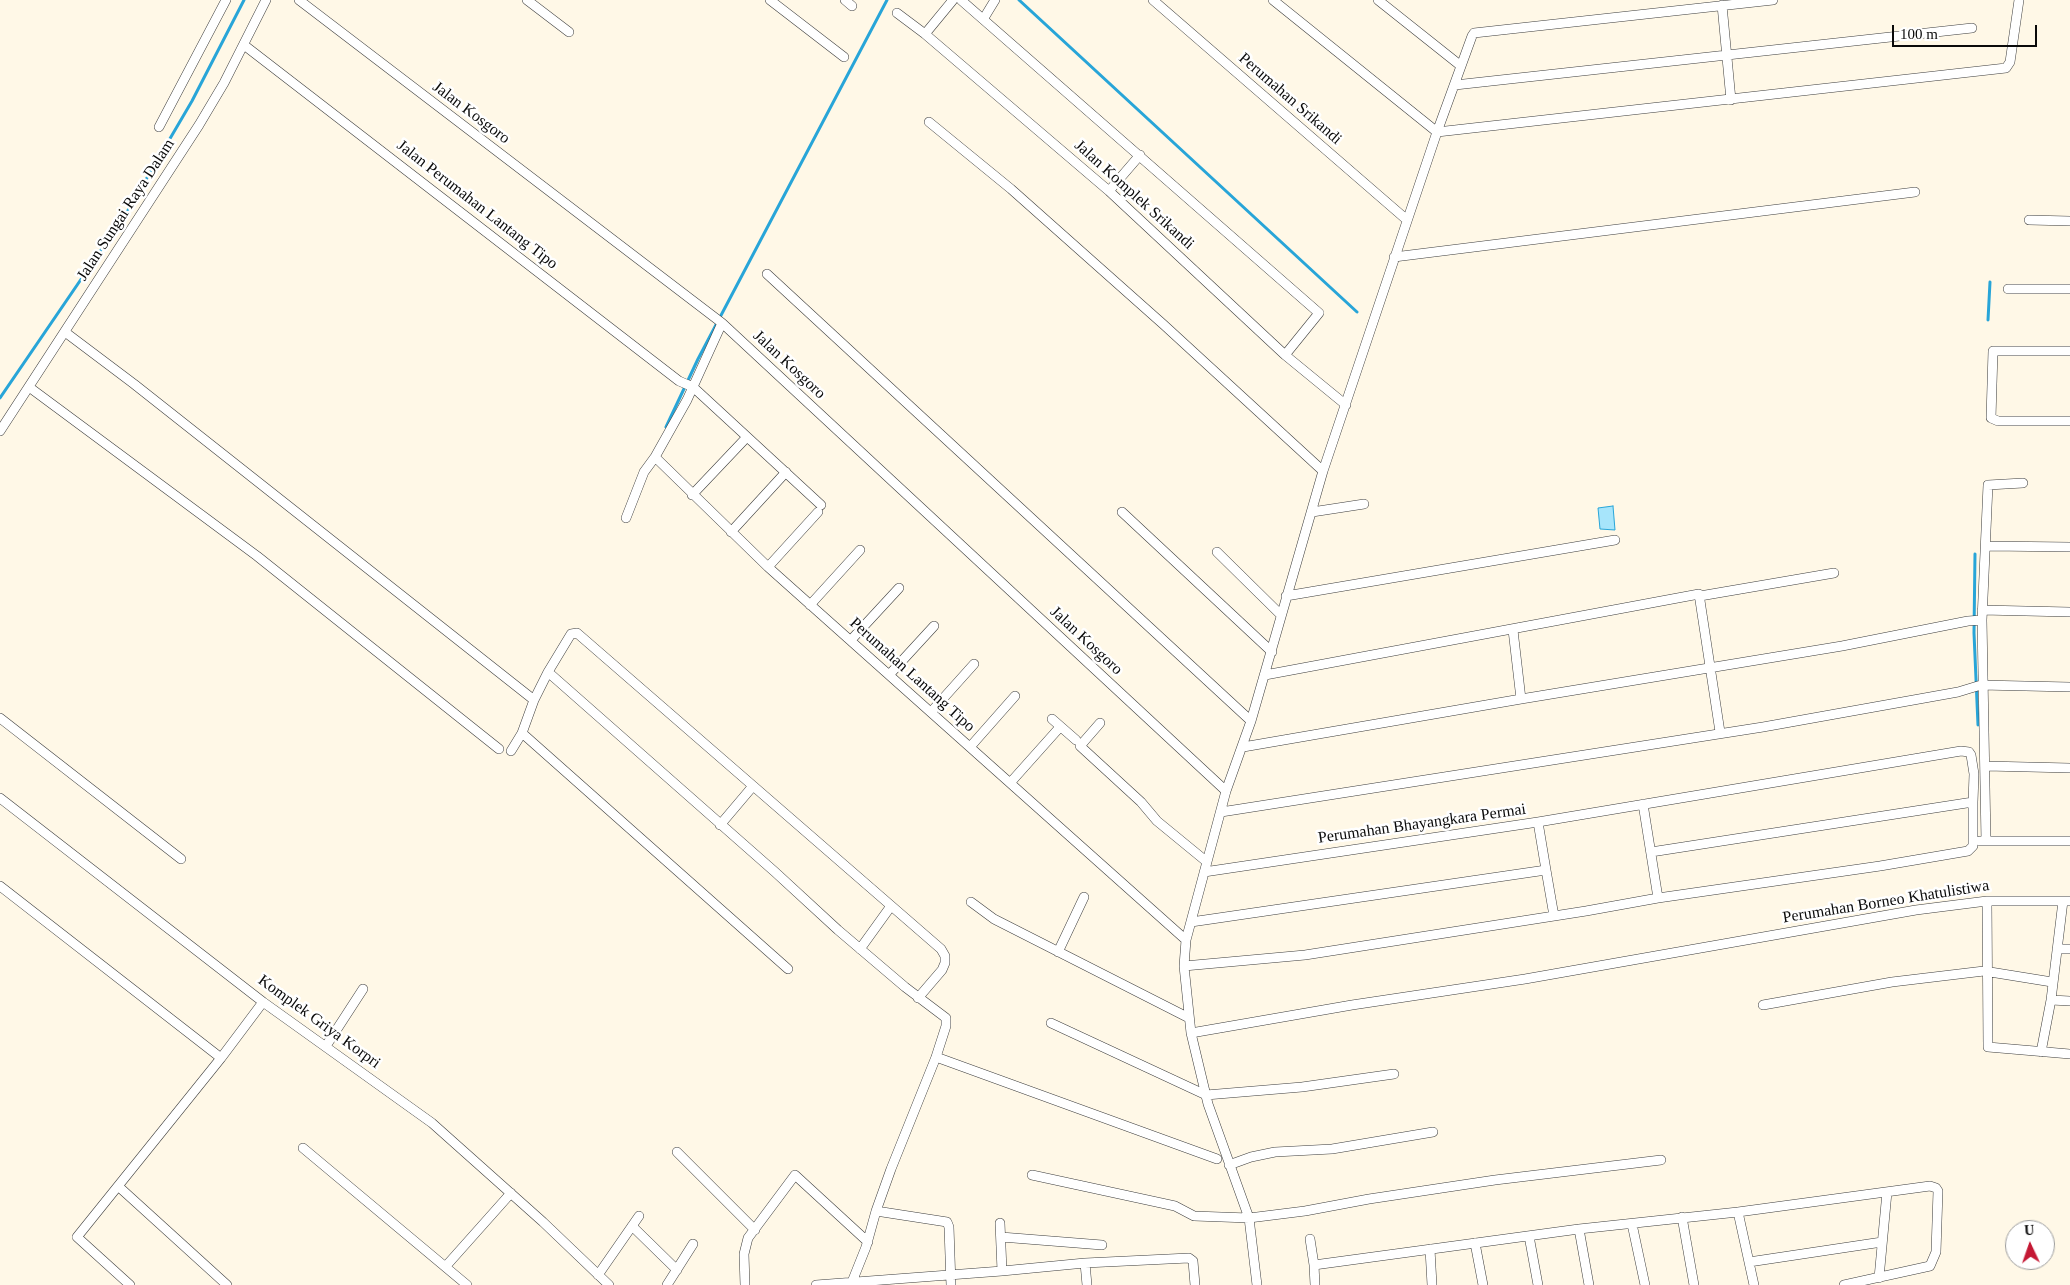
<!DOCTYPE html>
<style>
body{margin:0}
#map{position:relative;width:2070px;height:1285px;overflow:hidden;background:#fff8e7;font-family:"Times New Roman",serif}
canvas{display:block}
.north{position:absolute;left:2005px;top:1220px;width:50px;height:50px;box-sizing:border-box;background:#fff;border:1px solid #9d9d9d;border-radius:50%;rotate:357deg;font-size:14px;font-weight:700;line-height:20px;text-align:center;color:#0a0a0a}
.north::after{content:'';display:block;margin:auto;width:18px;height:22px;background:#c41834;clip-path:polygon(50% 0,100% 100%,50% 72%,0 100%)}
.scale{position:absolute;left:1892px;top:25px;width:145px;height:22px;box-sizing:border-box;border:2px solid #0a0a0a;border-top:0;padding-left:6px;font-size:15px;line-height:18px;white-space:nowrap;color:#0a0a0a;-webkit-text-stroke:4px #fff;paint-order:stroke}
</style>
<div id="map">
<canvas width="2070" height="1285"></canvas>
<div class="north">U</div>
<div class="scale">100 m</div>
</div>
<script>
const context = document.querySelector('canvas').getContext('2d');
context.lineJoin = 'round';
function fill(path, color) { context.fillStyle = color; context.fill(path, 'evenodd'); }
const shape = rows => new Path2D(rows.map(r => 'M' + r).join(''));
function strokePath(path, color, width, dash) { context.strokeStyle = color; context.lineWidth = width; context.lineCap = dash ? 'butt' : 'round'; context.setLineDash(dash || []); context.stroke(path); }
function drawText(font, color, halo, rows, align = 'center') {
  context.font = font + ' "Times New Roman",serif'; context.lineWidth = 5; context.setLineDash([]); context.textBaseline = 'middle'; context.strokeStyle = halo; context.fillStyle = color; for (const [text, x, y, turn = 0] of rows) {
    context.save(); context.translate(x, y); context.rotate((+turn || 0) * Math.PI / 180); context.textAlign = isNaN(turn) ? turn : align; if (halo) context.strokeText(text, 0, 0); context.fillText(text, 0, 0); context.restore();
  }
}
const water = shape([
 [1613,506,1615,530,1600,529,1598,508,1613,506]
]);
fill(water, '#a7e5fb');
strokePath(water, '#28a5d8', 1);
strokePath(shape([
 [1019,0,1357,312],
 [1988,320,1990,282],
 [0,398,127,212,192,101,244,0],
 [666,427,698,359,887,0],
 [1975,554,1974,633,1978,725]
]), '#28a5d8', 3);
const street = shape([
 [299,0,722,323,1226,791],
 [527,0,569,32],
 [770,0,844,57],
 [845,0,852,6],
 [961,0,1319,313,1285,355],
 [1153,0,1407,220],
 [1273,0,1437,132,1472,36,1474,33,1773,0],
 [1378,0,1461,66],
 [1722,5,1731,100],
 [897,13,925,34,1109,191,1285,355,1346,405],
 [984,18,995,0],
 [925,34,953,0],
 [244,45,679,381,693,387,821,505],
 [1455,85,1972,28],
 [929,122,1011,189,1164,325,1323,471],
 [159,127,226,0],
 [1109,191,1140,155],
 [2029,220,2070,221],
 [1394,257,1915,192],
 [767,274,1251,721],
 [2008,289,2070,289],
 [722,323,687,400,655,457,768,567,1186,940],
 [65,332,134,384,534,700],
 [2070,351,1993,351,1991,418,1998,421,2070,421],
 [29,387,257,556,499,749],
 [0,431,199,125,224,83,266,0],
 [692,495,746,438],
 [1122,512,1272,652],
 [1312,512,1364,504],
 [626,518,644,472,655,457],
 [731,532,786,472],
 [1986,547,1989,546,2070,547],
 [1217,552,1281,615],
 [768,567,818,512],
 [1286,596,1615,540],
 [1700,596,1834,573],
 [810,605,860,550],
 [1982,610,2070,612],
 [1982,620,1986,841],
 [851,640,899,588],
 [548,672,775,872,838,930,905,987,946,1018,946,1026,936,1057,891,1169,876,1211,866,1247,852,1282],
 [889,675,934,626],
 [1265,675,1699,594,1720,732],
 [1521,699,1842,646,1968,621,1982,620,1988,485,2023,483],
 [931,712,974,664],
 [0,718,181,859],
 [1052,719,1076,740],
 [1100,723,1080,746,1141,802,1157,821,1207,862],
 [522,733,788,969],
 [970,747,1015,696],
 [1243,747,1521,699,1513,630],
 [511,751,522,733,534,700,548,672,571,634,577,633,941,949,945,956,945,963,942,970,918,998],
 [1986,766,2070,768],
 [1010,783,1060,727],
 [0,798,263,1002,432,1123,543,1222,609,1285],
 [1643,804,1658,898],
 [1221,812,1763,727,1958,692,1981,685,2070,687],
 [720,825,753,786],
 [1980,841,2070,841],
 [1546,870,1554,916],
 [1204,872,1538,822,1961,751,1969,752,1971,755,1974,774,1973,802],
 [0,886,221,1058],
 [1987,901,1988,1047,2070,1054],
 [971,902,994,919,1189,1018],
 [1191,922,1546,870,1538,822],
 [860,949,891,906],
 [2057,949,2070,949],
 [1058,952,1084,897],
 [1184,966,1305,955,1586,911,1658,898,1880,866,1968,851,1973,846,1973,802,1651,852],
 [2051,1000,2070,1001],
 [1763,1005,1892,982,1984,971,2052,982],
 [1051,1023,1206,1095,1302,1087,1394,1074],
 [1191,1033,1352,1005,1525,979,1916,910,1987,901,2070,901],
 [326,1046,363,989],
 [2041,1052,2051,1000,2063,901],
 [936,1057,1217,1159],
 [303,1148,467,1285],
 [677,1152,755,1230],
 [1229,1165,1251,1157,1275,1152,1332,1149,1433,1132],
 [1032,1175,1175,1206,1194,1216,1249,1218,1305,1211,1369,1199,1495,1180,1661,1160],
 [118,1186,227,1285],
 [876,1211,947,1222,949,1227,951,1285],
 [1738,1212,1754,1285],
 [1682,1217,1694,1285],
 [1000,1223,1002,1271],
 [1632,1224,1645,1285],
 [632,1226,677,1270],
 [1579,1229,1589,1285],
 [1529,1236,1538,1285],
 [1001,1237,1102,1245],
 [1310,1239,1314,1265,1579,1229,1738,1212,1930,1186,1936,1188,1938,1191,1936,1252,1930,1266,1844,1285],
 [1475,1243,1483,1285],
 [1430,1249,1432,1285],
 [1749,1262,1882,1242],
 [1085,1263,1087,1285],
 [1314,1265,1315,1285],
 [446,1266,511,1193],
 [598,1275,639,1216],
 [1879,1278,1887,1192],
 [130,1285,77,1237,221,1058,263,1002],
 [667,1285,693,1244],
 [745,1285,744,1254,748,1238,795,1175,868,1242],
 [816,1285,1002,1271,1085,1263,1189,1258,1193,1261,1195,1285],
 [1257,1285,1249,1218,1208,1104,1191,1033,1184,966,1186,940,1226,791,1251,721,1323,471,1437,132,2006,68,2010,62,2019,0]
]);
strokePath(street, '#3d3d3d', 10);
strokePath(street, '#fff', 9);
drawText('16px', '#0a0a0a', '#fff', [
 ["Perumahan Srikandi",1290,99,41],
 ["Jalan Kosgoro",471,113,37],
 ["Jalan Komplek Srikandi",1134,195,42],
 ["Jalan Perumahan Lantang Tipo",477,205,38],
 ["Jalan Sungai Raya Dalam",126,210,-57],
 ["Jalan Kosgoro",789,365,43],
 ["Jalan Kosgoro",1086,641,43],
 ["Perumahan Lantang Tipo",912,675,42],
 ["Perumahan Bhayangkara Permai",1422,824,-8],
 ["Perumahan Borneo Khatulistiwa",1886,902,-9],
 ["Komplek Griya Korpri",319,1022,36]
]);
</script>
